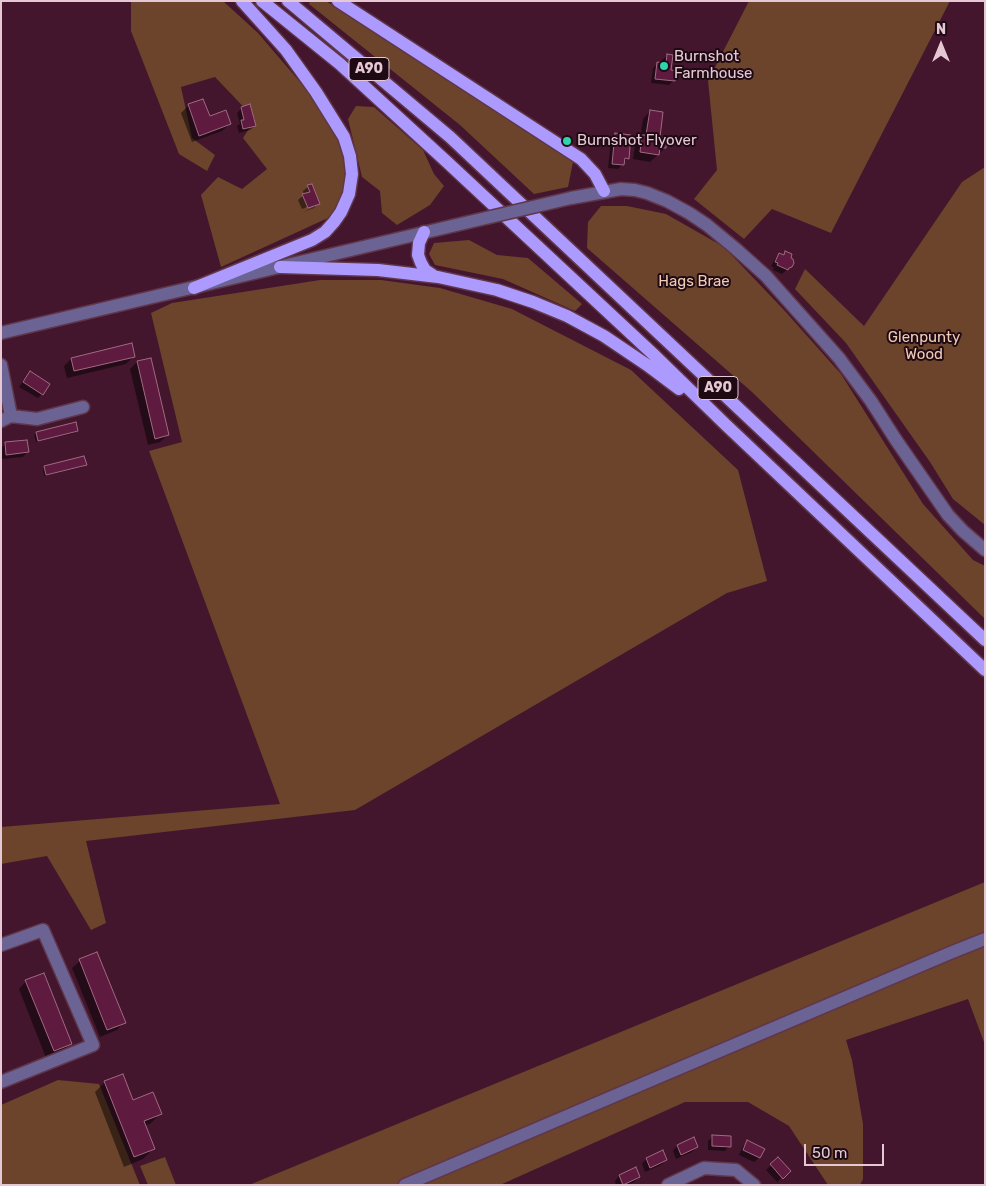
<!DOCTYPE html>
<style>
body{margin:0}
#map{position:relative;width:986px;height:1186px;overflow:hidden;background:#43162d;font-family:Rubik,sans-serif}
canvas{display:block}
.frame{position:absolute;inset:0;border:2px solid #e6c8d4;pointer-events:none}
.north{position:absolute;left:916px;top:20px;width:50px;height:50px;-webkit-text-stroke:4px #1e0a13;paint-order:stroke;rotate:0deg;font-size:14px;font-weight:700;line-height:20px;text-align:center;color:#e6c8d4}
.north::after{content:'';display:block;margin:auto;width:18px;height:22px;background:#e6c8d4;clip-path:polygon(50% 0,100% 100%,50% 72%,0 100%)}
.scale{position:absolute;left:804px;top:1144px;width:80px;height:22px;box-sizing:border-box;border:2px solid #e6c8d4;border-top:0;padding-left:6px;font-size:15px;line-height:18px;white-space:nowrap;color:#e6c8d4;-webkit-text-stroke:4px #1e0a13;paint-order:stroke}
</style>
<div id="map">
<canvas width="986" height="1186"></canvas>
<div class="frame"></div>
<div class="north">N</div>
<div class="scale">50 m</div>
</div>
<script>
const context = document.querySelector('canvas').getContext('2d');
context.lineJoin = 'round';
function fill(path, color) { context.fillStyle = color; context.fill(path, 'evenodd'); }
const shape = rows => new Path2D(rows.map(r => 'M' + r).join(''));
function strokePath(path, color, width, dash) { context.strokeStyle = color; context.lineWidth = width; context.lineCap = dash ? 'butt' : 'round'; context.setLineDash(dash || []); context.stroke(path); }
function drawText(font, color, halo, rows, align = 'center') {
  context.font = font + ' Rubik,sans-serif'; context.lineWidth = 4; context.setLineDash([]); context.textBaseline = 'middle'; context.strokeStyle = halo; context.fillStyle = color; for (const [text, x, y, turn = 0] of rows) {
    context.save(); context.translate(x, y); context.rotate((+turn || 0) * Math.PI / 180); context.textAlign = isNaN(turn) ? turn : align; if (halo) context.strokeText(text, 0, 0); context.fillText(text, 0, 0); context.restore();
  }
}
fill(shape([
 [131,1,223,1,258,33,312,96,343,144,348,172,342,200,328,218,221,267,201,195,218,177,242,189,267,169,243,138,255,119,215,77,181,87,192,138,215,155,207,171,179,154,131,31],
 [310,1,326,1,367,27,573,162,568,187,534,194,460,125,309,4],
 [749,1,950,1,831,233,772,209,744,239,694,199,717,170,708,81],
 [356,106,374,107,423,150,434,174,444,186,430,205,397,225,382,213,380,191,362,177,348,119],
 [985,167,985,525,953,499,930,462,846,343,795,289,805,269,864,326,962,182],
 [601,206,627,206,666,214,724,247,784,310,841,374,923,504,973,560,985,566,985,619,752,392,587,248,588,222],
 [469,240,497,255,528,258,582,304,575,311,503,279,435,265,429,254,434,243],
 [320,280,381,280,440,288,512,309,631,370,738,470,767,581,727,593,355,810,86,841,106,923,91,930,47,856,1,864,1,827,280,804,149,451,182,442,151,313,172,303],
 [985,882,985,1045,968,999,846,1040,852,1060,863,1124,863,1179,860,1185,828,1185,789,1126,748,1102,685,1102,500,1185,249,1185],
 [58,1080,99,1084,140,1185,1,1185,1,1105],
 [165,1157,176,1185,148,1185,140,1166]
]), '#6c432b');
fill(shape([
 [667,56,669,71,673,81,669,85,651,83,653,68,658,63,662,63,662,60],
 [189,105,209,118,230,124,222,131,192,142,181,113],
 [242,108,255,126,250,130,239,133,237,126,240,124,237,113],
 [650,111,659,138,665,148,650,162,633,159,635,144,640,139,643,119],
 [616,135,628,158,618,169,608,168,611,140],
 [308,187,318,203,314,208,303,212,314,207,314,204,302,209,298,200,304,195,303,191],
 [786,253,791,266,782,274,773,270,774,268,771,266,775,259,779,255,782,256],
 [134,356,126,364,67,378,64,366,71,359],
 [137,362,168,435,160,442,148,445,130,369],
 [30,372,42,394,38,398,19,387,26,377],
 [77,431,75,433,36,442,34,435,36,433],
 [6,443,27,452,23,457,2,459,1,448],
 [85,465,83,467,44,476,43,469,45,467],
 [97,954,124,1022,117,1030,100,1037,72,968,80,961],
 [26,981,71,1043,63,1051,46,1058,19,989],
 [105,1082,132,1102,160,1114,150,1124,144,1126,153,1149,143,1159,124,1167,95,1092],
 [713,1136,729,1146,725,1151,708,1150,708,1141],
 [693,1139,697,1147,692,1152,676,1159,673,1151,677,1146],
 [748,1142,763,1149,759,1158,754,1162,739,1155,743,1146],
 [646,1159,666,1160,661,1165,645,1172,642,1164],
 [778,1159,789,1171,777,1182,766,1170],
 [635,1169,639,1177,634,1182,628,1185,616,1185,615,1181,619,1176]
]), '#0007');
const building = shape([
 [667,54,673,55,671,70,676,71,675,81,655,79,657,62,666,63,667,54],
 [203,99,210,116,226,110,231,124,199,136,188,104,203,99],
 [250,104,256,126,243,129,241,120,244,120,241,107,250,104],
 [650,110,663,112,660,137,667,138,666,148,660,148,659,155,640,152,642,135,646,135,650,110],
 [615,133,631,135,629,159,625,158,624,165,612,164,615,133],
 [312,184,320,204,308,208,302,194,310,192,307,185,312,184],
 [785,251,792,254,791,258,793,259,794,263,792,267,789,268,788,270,777,265,778,263,775,262,779,253,784,255,785,251],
 [132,343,135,357,74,371,71,358,132,343],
 [151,358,169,435,155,439,137,361,151,358],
 [30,371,50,384,43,395,23,382,30,371],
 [76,422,78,431,38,441,36,432,76,422],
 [27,440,29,452,6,455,5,442,27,440],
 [84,456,87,465,46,475,44,466,84,456],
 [97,952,126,1023,107,1030,79,959,97,952],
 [44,973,72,1044,54,1051,25,980,44,973],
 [123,1074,133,1100,153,1092,162,1114,144,1121,155,1149,134,1157,104,1081,123,1074],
 [712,1135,731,1136,731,1147,712,1146,712,1135],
 [694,1137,698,1147,681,1155,677,1145,694,1137],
 [747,1140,765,1149,760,1158,743,1150,747,1140],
 [663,1150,667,1160,650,1168,646,1158,663,1150],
 [778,1157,791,1171,783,1179,770,1164,778,1157],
 [636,1167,640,1177,623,1185,619,1175,636,1167]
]);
fill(building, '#5f1a3f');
strokePath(building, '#a06a82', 1);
const minor = shape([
 [571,198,621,189,635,190,647,193,667,201,689,213,707,225,736,249,766,276,839,358,871,401,896,440,948,515,963,531,985,550],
 [1,333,452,226],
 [1,365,11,416],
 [1,421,11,416,37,419,83,407],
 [1,945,43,930,93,1045,1,1082],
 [405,1185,950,953,985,939],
 [668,1185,704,1168,736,1170,754,1185]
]);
const major = shape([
 [262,1,340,64,447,162,653,354,726,425,985,670],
 [288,1,450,137,985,640],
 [338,1,581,159,595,174,604,191],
 [424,232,419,243,418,255,421,263,425,270,434,276],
 [280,267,378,270,438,277,497,290,533,302,567,316,604,336,647,365,679,389],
 [194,288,312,240,325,232,334,222,341,212,349,194,352,174,350,156,344,137,316,92,286,50,242,1]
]);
strokePath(minor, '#60364b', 15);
strokePath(major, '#60364b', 15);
strokePath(minor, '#6b6393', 12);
strokePath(major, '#ad9afe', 12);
const minorBridge = shape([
 [452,226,571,198]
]);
strokePath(minorBridge, '#60364b', 15, []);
strokePath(minorBridge, '#6b6393', 12);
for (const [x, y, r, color] of [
 [664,66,5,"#2cd5ab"],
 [567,141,5,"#2cd5ab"]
]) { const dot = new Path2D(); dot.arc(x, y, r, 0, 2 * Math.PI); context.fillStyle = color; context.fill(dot); strokePath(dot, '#1e0a13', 2); }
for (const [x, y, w] of [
 [369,69,40],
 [718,388,40]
]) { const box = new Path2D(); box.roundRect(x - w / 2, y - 11.5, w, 23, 4); context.fillStyle = '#1e0a13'; context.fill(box); strokePath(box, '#e6c8d4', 1); }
drawText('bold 14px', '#e6c8d4', null, [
 ["A90",369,69],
 ["A90",718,388]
]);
drawText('15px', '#e6c8d4', '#1e0a13', [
 ["Burnshot",674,57],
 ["Farmhouse",674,74],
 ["Burnshot Flyover",577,141]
], 'left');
drawText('15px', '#f3cbb4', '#1e0a13', [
 ["Hags Brae",694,282],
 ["Glenpunty",924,338],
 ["Wood",924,355]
]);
</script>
